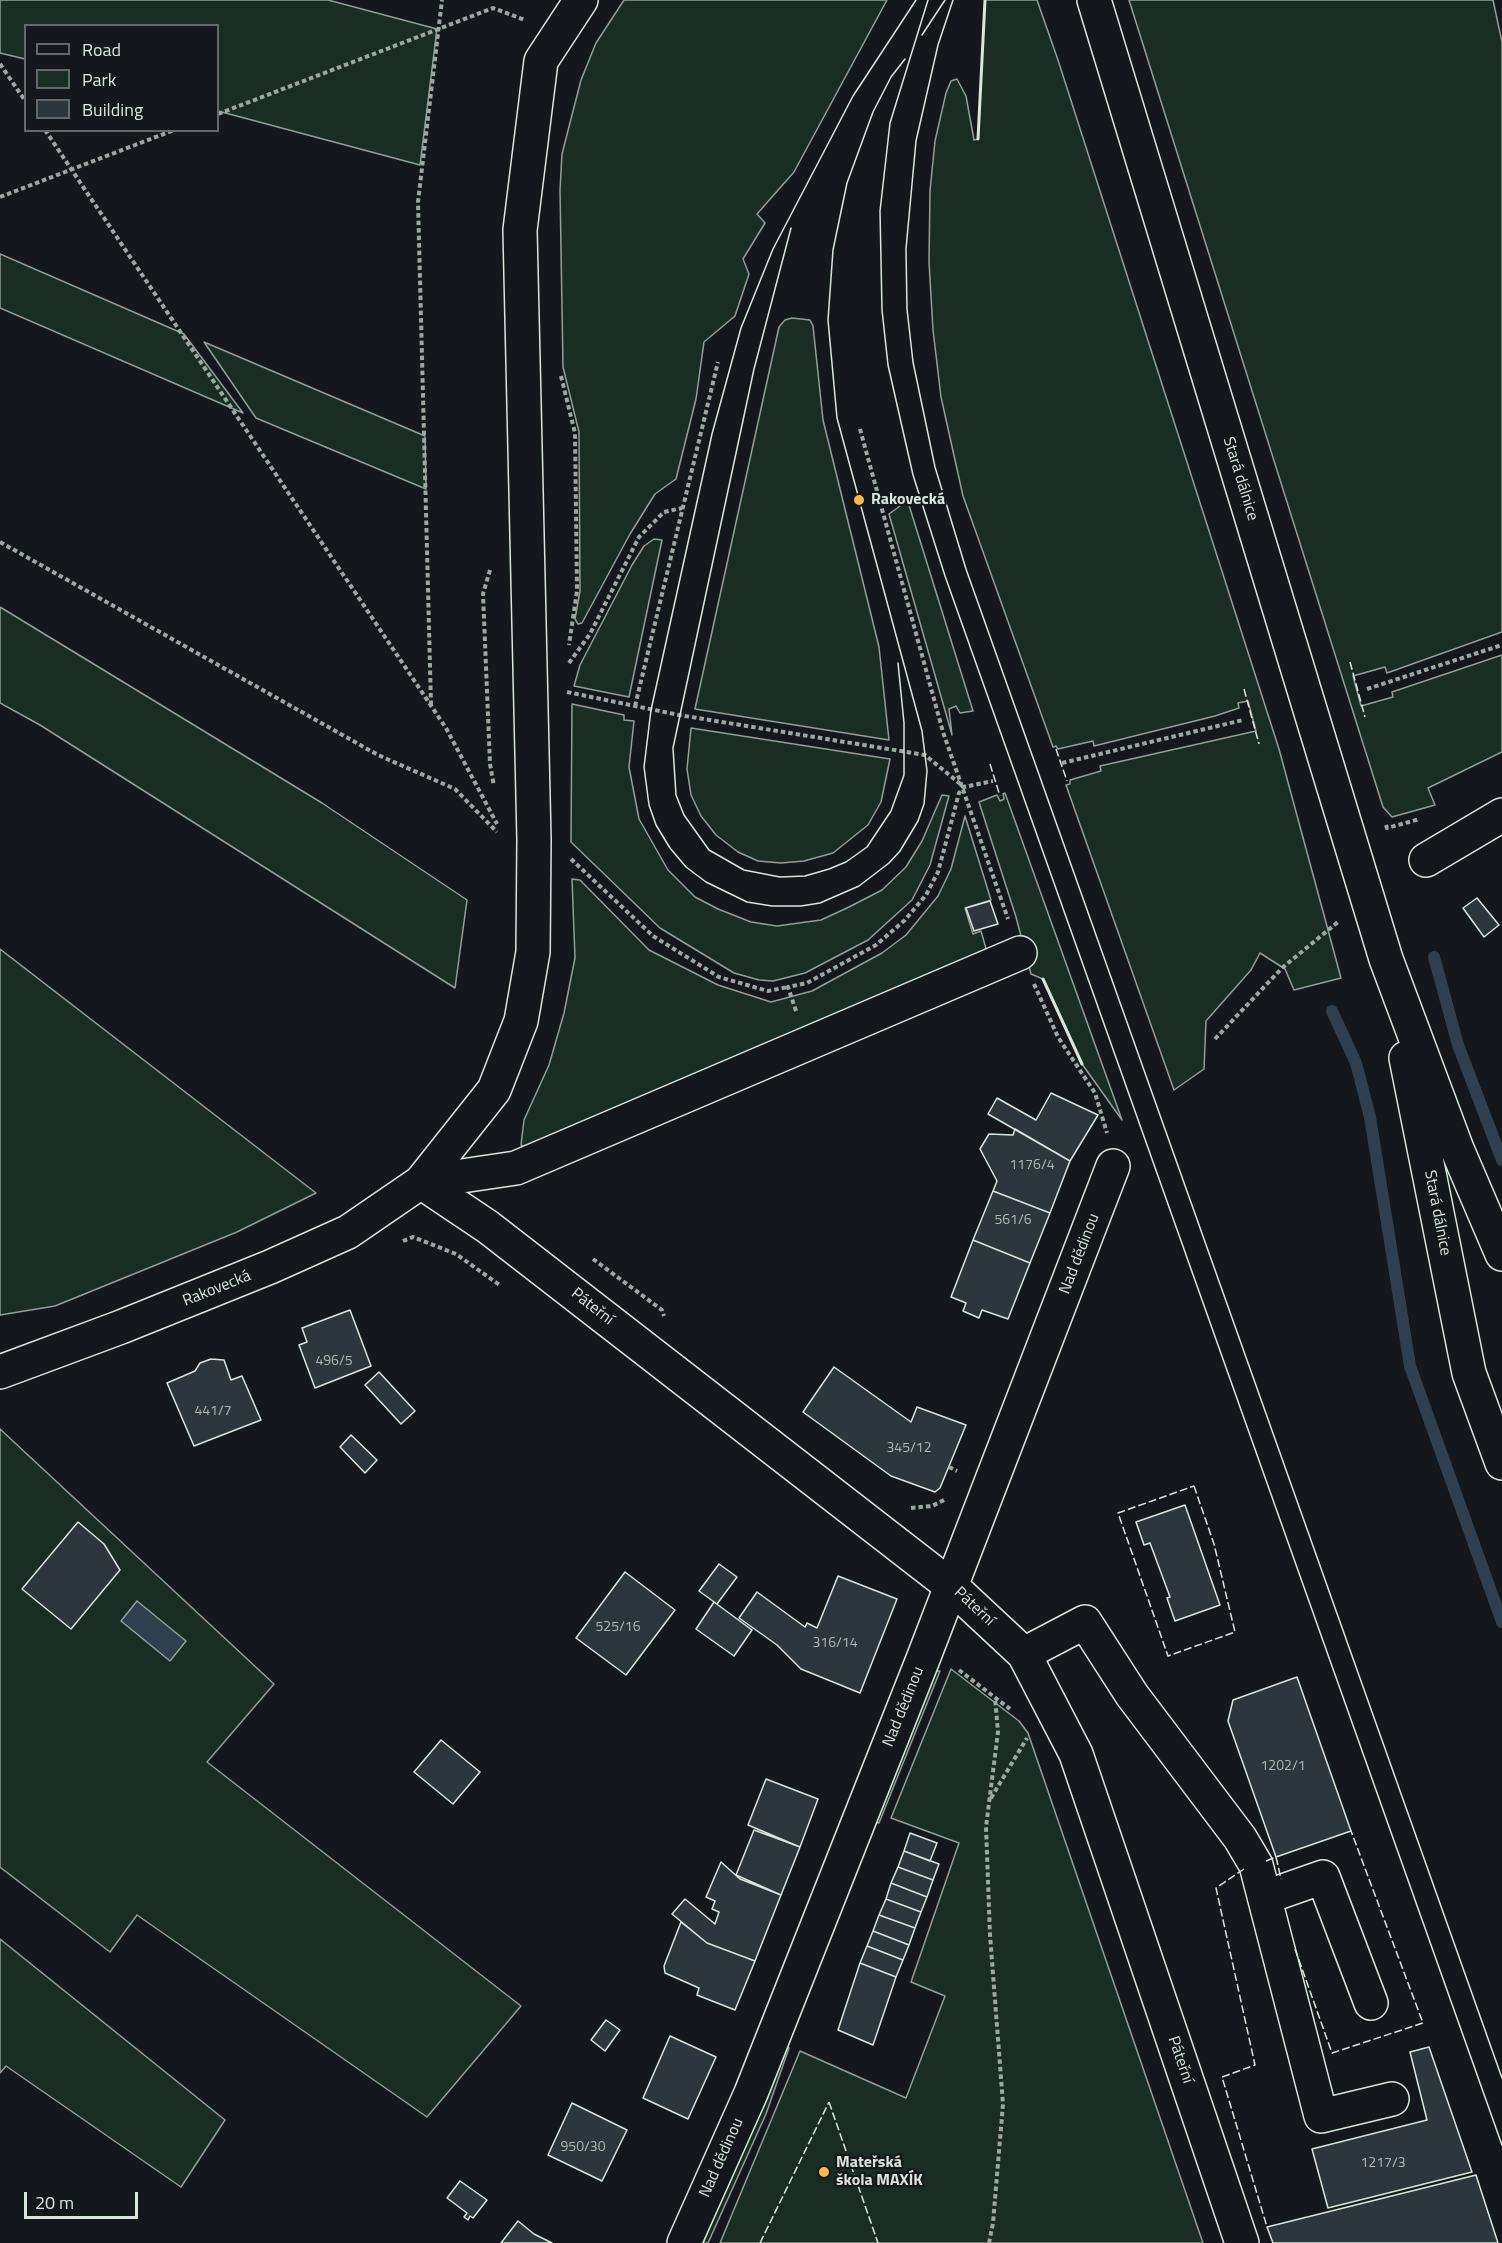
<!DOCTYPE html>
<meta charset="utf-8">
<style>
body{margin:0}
#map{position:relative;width:1502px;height:2243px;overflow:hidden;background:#14181c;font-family:"Titillium Web",sans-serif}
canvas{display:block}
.legend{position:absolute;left:24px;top:24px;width:195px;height:108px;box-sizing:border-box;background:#14181c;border:2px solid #626a69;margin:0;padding:8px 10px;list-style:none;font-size:18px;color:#d8e6dc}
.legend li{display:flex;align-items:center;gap:12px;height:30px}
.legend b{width:30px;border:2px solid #626a69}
.scale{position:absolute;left:24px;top:2192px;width:114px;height:27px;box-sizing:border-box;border:3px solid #d8e6dc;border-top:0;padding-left:8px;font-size:18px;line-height:21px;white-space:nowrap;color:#d8e6dc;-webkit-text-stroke:4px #14181c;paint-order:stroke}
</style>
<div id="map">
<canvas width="1502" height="2243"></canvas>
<ul class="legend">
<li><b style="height:8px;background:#14181c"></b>Road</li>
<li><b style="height:16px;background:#1a2d24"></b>Park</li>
<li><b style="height:16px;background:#2c363c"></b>Building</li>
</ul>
<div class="scale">20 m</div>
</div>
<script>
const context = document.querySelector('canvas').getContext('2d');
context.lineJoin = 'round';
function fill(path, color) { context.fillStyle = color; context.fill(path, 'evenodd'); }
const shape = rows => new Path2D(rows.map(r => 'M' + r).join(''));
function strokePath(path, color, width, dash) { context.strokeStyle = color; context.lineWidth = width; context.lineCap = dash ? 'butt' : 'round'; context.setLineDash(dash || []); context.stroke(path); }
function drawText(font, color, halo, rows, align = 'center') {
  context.font = font + ' "Titillium Web",sans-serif'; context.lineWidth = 4.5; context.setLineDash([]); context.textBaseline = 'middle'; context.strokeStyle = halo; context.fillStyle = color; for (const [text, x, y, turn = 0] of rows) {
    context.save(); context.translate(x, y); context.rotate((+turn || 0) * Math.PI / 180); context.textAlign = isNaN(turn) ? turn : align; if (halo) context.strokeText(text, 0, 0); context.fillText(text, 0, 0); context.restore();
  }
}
const green = shape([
 [0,0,328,0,437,29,420,165,218,111,218,26,26,26,25,59,0,53,0,0],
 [624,0,887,0,794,172,757,214,765,223,743,259,749,274,735,316,704,342,696,399,676,479,655,494,630,534,582,623,578,624,575,619,580,591,579,432,563,367,560,190,562,154,581,80,596,43,624,0],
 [985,0,1037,0,1058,60,1279,749,1341,978,1294,990,1285,969,1260,953,1251,970,1206,1021,1204,1069,1174,1090,1066,785,1070,784,1070,780,1101,771,1100,766,1256,731,1248,701,1238,703,1239,708,1215,716,1094,746,1093,741,1058,749,1056,746,1053,747,963,496,941,397,933,330,929,262,930,191,935,141,946,93,951,81,957,79,966,96,974,140,978,139,985,0],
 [1129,0,1493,0,1502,42,1502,632,1387,673,1385,667,1353,676,1361,706,1393,697,1392,692,1502,655,1502,752,1428,788,1435,805,1392,817,1383,807,1129,0],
 [0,254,184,334,243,413,0,308,0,254],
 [792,318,810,320,813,326,823,420,879,647,889,740,695,709,779,327,785,320,792,318],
 [204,342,425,436,426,489,256,418,204,342],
 [895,496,901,503,908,502,973,711,960,713,956,706,949,709,952,735,889,514,900,506,895,496],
 [654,539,662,540,629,697,574,686,580,665,632,565,644,546,654,539],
 [0,607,322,803,467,900,455,988,40,725,0,703,0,607],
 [572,704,624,715,624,720,634,721,629,767,639,819,668,870,695,897,718,909,751,922,777,926,821,920,849,907,882,890,906,867,922,841,942,795,949,796,930,865,912,900,868,940,805,973,773,981,759,980,734,973,660,928,571,842,572,704],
 [691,728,890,759,881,802,868,825,833,853,804,861,781,863,758,861,738,852,716,835,701,816,691,795,687,769,691,728],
 [1005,793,1122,1120,1082,1064,1043,979,1031,974,1016,917,979,802,997,795,1000,801,1004,799,1003,794,1005,793],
 [965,816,991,900,965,908,973,934,981,931,989,959,528,1149,521,1145,524,1120,549,1065,564,1013,575,958,572,879,580,880,649,950,718,985,771,1002,812,991,882,953,906,935,938,896,951,869,965,816],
 [0,949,316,1193,237,1232,55,1306,0,1315,0,949],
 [0,1429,274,1684,207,1762,521,2006,427,2117,137,1915,110,1952,0,1867,0,1429],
 [951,1669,1019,1721,1028,1733,1203,2243,720,2243,800,2051,906,2098,945,1996,911,1982,959,1843,891,1818,951,1669],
 [937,1671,940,1671,879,1823,874,1822,929,1679,937,1671],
 [0,1939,225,2120,181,2187,6,2066,0,2073,0,1939],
 [786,2047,789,2048,766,2114,708,2243,703,2243,786,2047]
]);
fill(green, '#1a2d24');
strokePath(green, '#939e99', 1.5);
const water = shape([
 [137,1601,186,1641,170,1661,121,1621,137,1601]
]);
fill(water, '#2f3f4d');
strokePath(water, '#939e99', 1.5);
strokePath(shape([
 [1434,957,1458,1045,1502,1160],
 [1332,1011,1356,1063,1370,1117,1410,1366,1502,1622]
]), '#2f3f4d', 12);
const building = shape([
 [1477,898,1499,925,1484,937,1463,908,1477,898],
 [990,901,998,924,974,931,966,908,990,901],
 [1051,1093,1098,1115,1070,1161,988,1114,997,1098,1036,1120,1051,1093],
 [1015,1129,1070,1161,1050,1213,993,1191,997,1181,980,1149,989,1134,1013,1135,1015,1129],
 [993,1191,1050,1213,1030,1263,973,1240,993,1191],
 [973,1240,1030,1263,1008,1319,982,1310,979,1318,963,1311,966,1303,951,1297,973,1240],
 [350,1310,371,1366,315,1388,299,1345,307,1342,302,1328,350,1310],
 [211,1359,224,1360,231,1380,242,1376,261,1420,194,1446,167,1383,195,1371,200,1363,211,1359],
 [834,1367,911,1422,917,1407,966,1425,940,1488,935,1492,891,1476,803,1412,834,1367],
 [379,1372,415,1411,401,1424,365,1385,379,1372],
 [351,1435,377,1460,365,1473,340,1447,351,1435],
 [1185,1505,1220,1605,1175,1621,1167,1598,1170,1597,1150,1543,1144,1545,1136,1522,1185,1505],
 [78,1522,104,1544,120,1570,71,1629,22,1589,78,1522],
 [719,1564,737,1577,717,1604,699,1591,719,1564],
 [625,1572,675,1610,626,1675,576,1638,625,1572],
 [838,1576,897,1599,860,1693,801,1669,777,1645,739,1618,757,1592,805,1627,807,1623,817,1628,838,1576],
 [714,1602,752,1630,734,1656,696,1629,714,1602],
 [1297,1677,1351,1831,1276,1857,1228,1721,1233,1700,1297,1677],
 [441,1740,480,1772,453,1804,414,1772,441,1740],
 [766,1779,818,1799,800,1847,748,1825,766,1779],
 [754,1830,800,1847,781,1895,736,1875,754,1830],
 [910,1833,937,1843,930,1861,904,1851,910,1833],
 [904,1851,939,1864,933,1880,898,1867,904,1851],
 [721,1862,740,1879,781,1895,755,1961,707,1943,672,1914,685,1899,715,1924,719,1912,712,1909,715,1901,706,1897,721,1862],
 [898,1867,933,1880,927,1897,891,1883,898,1867],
 [891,1883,927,1897,921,1912,886,1899,891,1883],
 [886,1899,921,1912,915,1928,879,1915,886,1899],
 [879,1915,915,1928,909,1945,873,1931,879,1915],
 [681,1922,707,1943,755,1961,735,2010,697,1995,699,1988,665,1973,664,1966,681,1922],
 [873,1931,909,1945,903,1960,867,1946,873,1931],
 [867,1946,903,1960,896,1977,860,1963,867,1946],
 [860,1963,896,1977,873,2045,838,2030,860,1963],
 [606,2020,620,2030,605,2051,591,2040,606,2020],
 [670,2036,716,2057,688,2119,643,2098,670,2036],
 [1429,2047,1472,2172,1328,2208,1312,2149,1427,2120,1410,2052,1429,2047],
 [572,2103,627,2130,602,2181,548,2155,572,2103],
 [1476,2175,1498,2243,1273,2243,1267,2227,1476,2175],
 [460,2181,487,2200,473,2218,470,2216,468,2220,464,2217,467,2213,447,2198,460,2181],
 [518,2221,534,2234,552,2243,501,2243,518,2221]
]);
fill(building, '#2c363c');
strokePath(building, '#d8e6dc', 1.5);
const minor = shape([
 [1426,860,1502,815],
 [421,1182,488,1227,951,1586,1024,1654,1076,1754,1242,2243],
 [421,1182,516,1168,1020,953],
 [1024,1654,1085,1622,1132,1695,1240,1838,1256,1865,1321,2116,1392,2099],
 [1266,1897,1323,1877,1371,2003],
 [684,2243,751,2093,923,1659,1113,1166]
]);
const major = shape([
 [1094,0,1386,959,1457,1149,1502,1254],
 [1406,1058,1469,1373,1502,1463],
 [0,1372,121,1327,270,1267,348,1232,421,1182,494,1090,521,1021,533,952,534,840,520,230,541,61,581,0]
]);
strokePath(minor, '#d8e6dc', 36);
strokePath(major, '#d8e6dc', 36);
strokePath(shape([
 [0,64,26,102],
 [218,114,493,8,525,20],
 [45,130,446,728,497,824],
 [0,197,174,130],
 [561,376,575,433,577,591,569,645],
 [860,429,943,732,1008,919],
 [0,542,378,755,455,789,497,832],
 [490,570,483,594,490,764,494,786],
 [569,663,590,634,639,537,664,512,682,508],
 [1367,689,1502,645],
 [567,692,679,715,925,755,964,787],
 [431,705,418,202,442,0],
 [635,706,718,362],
 [1062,763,1243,720],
 [1386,825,1387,828,1420,819],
 [571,859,653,936,719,977,768,991,788,987],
 [1034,984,1058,1037,1095,1093,1107,1133],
 [796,1011,788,987,807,983,876,945,905,920,926,895,938,872,959,793,964,787,993,781],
 [1215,1039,1282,968,1338,922],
 [403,1241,413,1237,456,1254,501,1286],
 [593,1259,662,1310,664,1316],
 [949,1467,957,1471],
 [911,1508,932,1506,944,1500],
 [959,1670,1010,1709],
 [991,1798,1027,1738],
 [989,2243,993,2223,1003,2104,990,1935,986,1827,998,1732,995,1698]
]), '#9da8a2', 4, [4.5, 3]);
strokePath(minor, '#14181c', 33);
strokePath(major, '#14181c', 33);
strokePath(shape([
 [928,0,890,123,880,211,882,310,888,365,913,475,945,576,1502,2145],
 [953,0,938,45,916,141,906,249,907,309,913,362,935,467,966,569,1502,2078],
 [922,35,945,0],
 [905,59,891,77,873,112,847,183,833,250,828,320,837,418,922,731,927,771,924,804,918,821,900,851,889,863,859,886,820,903,801,906,772,906,747,902,706,882,686,867,670,848,656,825,649,805,644,767,651,710,712,434,741,328,773,249,853,96,916,0],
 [791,228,754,369,673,748,676,795,684,815,709,850,744,870,780,877,805,876,829,869,846,862,867,847,891,811,904,775,904,723,898,663]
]), '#d8e6dc', 1.5);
strokePath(shape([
 [1350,662,1365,717],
 [1244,689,1259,744],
 [1056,749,1067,781],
 [990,764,1000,796],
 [1194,1486,1214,1544,1235,1632,1168,1656,1118,1513,1194,1486],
 [1266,1861,1276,1857,1281,1879],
 [1244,1869,1216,1888,1255,2065,1222,2077,1267,2227],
 [1295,1949,1332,2053,1423,2023,1351,1831],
 [829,2102,878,2243],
 [760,2243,829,2102]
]), '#d8e6dc', 1.5, [8, 3]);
strokePath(shape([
 [978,139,985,0],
 [1043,979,1082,1064]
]), '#d8e6dc', 3);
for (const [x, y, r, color] of [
 [859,500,6,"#ffb74d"],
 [824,2172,6,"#ffb74d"]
]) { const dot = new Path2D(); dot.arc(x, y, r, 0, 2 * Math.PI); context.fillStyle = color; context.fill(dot); strokePath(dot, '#14181c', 2); }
drawText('14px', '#adbab4', null, [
 ["1176/4",1032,1166],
 ["561/6",1013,1221],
 ["496/5",334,1362],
 ["441/7",213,1412],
 ["345/12",909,1449],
 ["525/16",618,1628],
 ["316/14",835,1644],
 ["1202/1",1283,1767],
 ["950/30",583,2148],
 ["1217/3",1383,2164]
]);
drawText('16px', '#d8e6dc', '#14181c', [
 ["Stará dálnice",1240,479,73],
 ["Stará dálnice",1437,1213,79],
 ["Nad dědinou",1080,1254,-69],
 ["Rakovecká",217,1289,-22],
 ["Páteřní",592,1307,38],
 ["Páteřní",974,1607,43],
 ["Nad dědinou",904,1707,-68],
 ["Páteřní",1180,2060,71],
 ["Nad dědinou",722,2158,-66]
]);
drawText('bold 16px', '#d8e6dc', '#14181c', [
 ["Rakovecká",871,500],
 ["Mateřská",836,2163],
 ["škola MAXÍK",836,2181]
], 'left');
</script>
